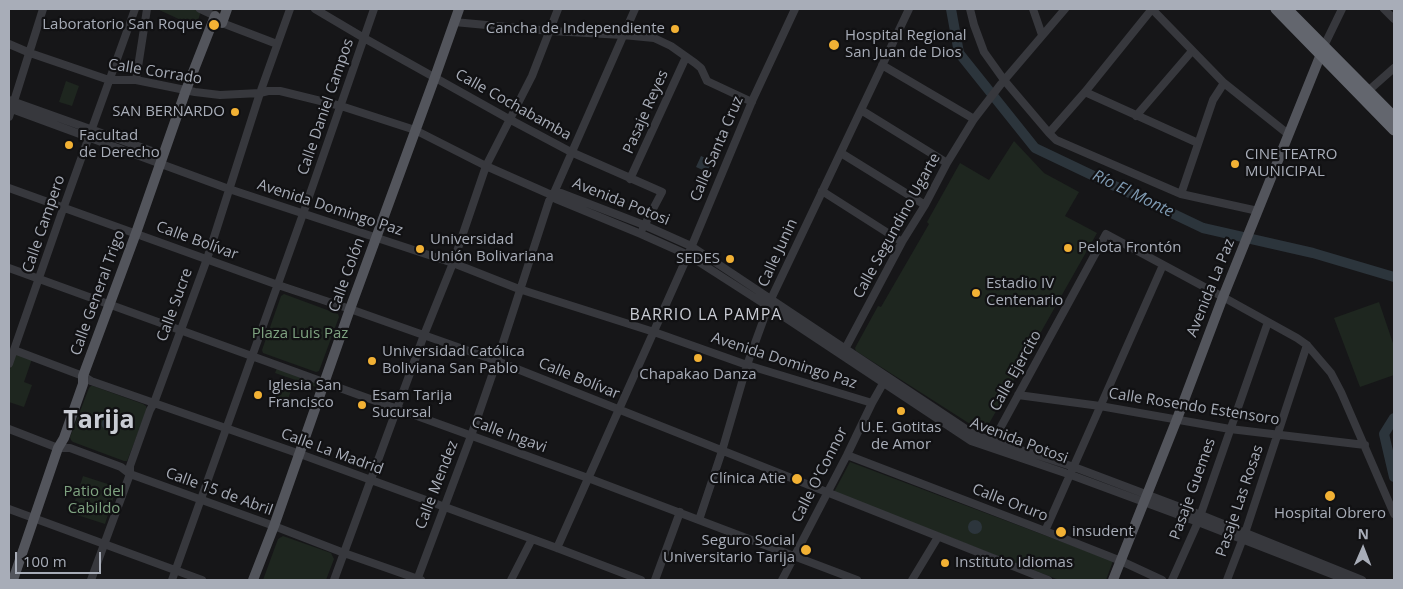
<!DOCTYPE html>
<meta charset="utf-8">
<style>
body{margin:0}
#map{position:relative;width:1403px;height:589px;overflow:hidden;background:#161618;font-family:"Open Sans",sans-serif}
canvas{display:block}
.frame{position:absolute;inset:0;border:10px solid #a8adb8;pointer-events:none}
.north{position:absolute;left:1338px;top:524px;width:50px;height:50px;-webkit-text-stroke:4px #111113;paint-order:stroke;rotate:1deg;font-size:14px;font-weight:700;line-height:20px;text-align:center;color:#a8adb8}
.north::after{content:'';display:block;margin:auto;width:18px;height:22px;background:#a8adb8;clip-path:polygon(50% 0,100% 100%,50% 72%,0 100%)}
.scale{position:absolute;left:15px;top:552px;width:86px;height:22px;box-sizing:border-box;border:2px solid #a8adb8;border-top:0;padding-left:6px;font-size:15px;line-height:18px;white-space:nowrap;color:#a8adb8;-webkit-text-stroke:4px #111113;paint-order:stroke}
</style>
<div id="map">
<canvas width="1403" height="589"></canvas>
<div class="frame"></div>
<div class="north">N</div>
<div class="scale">100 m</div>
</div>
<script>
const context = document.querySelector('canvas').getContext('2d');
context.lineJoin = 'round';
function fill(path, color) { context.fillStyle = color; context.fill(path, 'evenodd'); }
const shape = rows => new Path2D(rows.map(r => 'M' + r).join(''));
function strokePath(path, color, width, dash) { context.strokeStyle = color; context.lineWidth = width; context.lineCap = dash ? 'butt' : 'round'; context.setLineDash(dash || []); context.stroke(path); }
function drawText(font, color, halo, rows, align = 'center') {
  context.font = font + ' "Open Sans",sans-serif'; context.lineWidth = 4.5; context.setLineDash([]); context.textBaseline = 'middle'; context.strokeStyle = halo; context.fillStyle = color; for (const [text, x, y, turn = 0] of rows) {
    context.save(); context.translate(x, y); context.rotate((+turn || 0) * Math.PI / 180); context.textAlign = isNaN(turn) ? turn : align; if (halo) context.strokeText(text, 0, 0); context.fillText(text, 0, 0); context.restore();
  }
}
fill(shape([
 [157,9,196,9,201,11,196,27],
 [66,81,79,86,72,106,59,102],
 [1014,141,1044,173,1079,192,1065,216,1097,233,986,429,981,431,856,351,855,348,878,306,881,307,929,224,927,222,960,163,989,180],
 [284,294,338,314,339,317,319,371,316,372,263,353,262,350,281,296],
 [1379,302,1394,346,1394,375,1360,387,1334,318],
 [18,354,32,359,24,382,32,385,24,407,9,402,9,372,15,355],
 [277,368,319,383,319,388,275,373],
 [278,383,292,388,285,407,270,402],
 [91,386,93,386,143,404,146,406,147,410,127,461,124,461,73,442,71,440,70,437,89,388],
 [850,462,1113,561,1106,580,1059,580,834,492],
 [83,476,117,487,105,524,71,513],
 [283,536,331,553,334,559,326,580,263,580,278,539]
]), '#1e261f');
fill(shape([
 [701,156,712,161,707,172,696,167],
 '101.5 424a5.5 5.5 0 1 1 11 0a5.5 5.5 0 1 1-11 0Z',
 '968 527a7 7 0 1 1 14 0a7 7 0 1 1-14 0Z'
]), '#2c353c');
strokePath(shape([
 [951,9,959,53,1035,148,1203,228,1313,253,1394,277],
 [1394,418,1384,434,1394,477]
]), '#2c353c', 10);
strokePath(shape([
 [200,9,215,16],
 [315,9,364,38,509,119,571,152,662,192,643,228],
 [970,9,974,25,984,52,1004,80,1049,133,1056,140,1181,194,1258,211],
 [1033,9,1042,35],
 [1152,9,1224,83,1288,134],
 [1384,9,1394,19],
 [454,22,551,31,623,35,654,38,671,46,695,63,701,68,707,81,752,102],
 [222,23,277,44],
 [9,44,30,53,109,80,136,80,195,92,220,95,260,93,268,91,280,91,341,106,415,130,486,166,547,193,553,195,556,199,641,234,688,255,769,307,971,441,1071,475,1198,522,1347,580],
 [1324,46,1342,9],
 [882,65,974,119],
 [136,80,147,9],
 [1368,91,1394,68],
 [1085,92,1198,143],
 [9,100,163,155],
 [9,108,229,189,453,263,519,289,654,332,747,365,872,403],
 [861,110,947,163],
 [1136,116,1192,51],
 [9,117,43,9],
 [1049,133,1085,92,1152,9],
 [841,153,925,205],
 [630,179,686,57],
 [9,188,278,285,350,309,497,361,1048,580],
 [822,191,902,242],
 [1181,194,1213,100,1224,83],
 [553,195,561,193,644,225,691,246,975,435,1074,467,1201,515,1362,580],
 [9,268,588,478,857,580],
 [14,350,83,376,91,381,300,454,557,548,641,580],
 [844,351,902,242,925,205,947,163,974,119,1001,84,1065,9],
 [9,364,63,209,135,9],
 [1018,395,1100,406,1230,429,1365,445],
 [9,429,58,448,70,448,121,467,130,474,274,526,344,553,421,580],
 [991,445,1106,234,1223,297,1297,338,1307,345,1331,373,1341,392,1394,514],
 [847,455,1045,531,1121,561,1162,580],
 [9,509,202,580],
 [699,520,722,451,747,365,771,299,909,9],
 [1045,531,1163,265],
 [557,548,688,255,753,99,795,9],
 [91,580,130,474,130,466,150,410,154,403,207,259,260,93,290,9],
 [172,580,303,214,374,9],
 [334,580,424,335,453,263,486,166,532,76,558,9],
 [417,580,471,436,497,361,549,201,553,195,635,9],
 [511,580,532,539],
 [655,580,680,512],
 [782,580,847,455,872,403,885,380],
 [912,580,938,537],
 [1172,580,1198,522,1268,322],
 [1227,580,1245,533,1307,345]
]), '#37383d', 8);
strokePath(shape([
 [13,580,58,448,64,438,83,384,83,376,136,233,186,90,215,16,222,23,227,9],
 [253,580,274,526,350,309,435,77,459,9],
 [1113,580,1177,419,1223,297,1323,49]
]), '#53555c', 10);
strokePath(shape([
 [1276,9,1394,130],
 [1287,9,1394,117]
]), '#63666e', 11);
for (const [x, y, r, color] of [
 [214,25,6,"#f2b134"],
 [675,29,5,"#f2b134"],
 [834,45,6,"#f2b134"],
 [235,112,5,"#f2b134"],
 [69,145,5,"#f2b134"],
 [1235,164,5,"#f2b134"],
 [1068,248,5,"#f2b134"],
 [420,249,5,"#f2b134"],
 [730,259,5,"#f2b134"],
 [976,293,5,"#f2b134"],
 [698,358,5,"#f2b134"],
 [372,361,5,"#f2b134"],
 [258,395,5,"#f2b134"],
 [362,405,5,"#f2b134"],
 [901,411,5,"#f2b134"],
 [797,479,6,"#f2b134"],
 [1330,496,6,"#f2b134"],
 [1061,532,6,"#f2b134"],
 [806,550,6,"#f2b134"],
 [945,563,5,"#f2b134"]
]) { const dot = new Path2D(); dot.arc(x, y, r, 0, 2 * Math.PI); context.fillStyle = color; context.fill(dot); strokePath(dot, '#111113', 2); }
drawText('15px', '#a8adb8', '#111113', [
 ["Laboratorio San Roque",203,25,"right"],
 ["Cancha de Independiente",665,29,"right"],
 ["Hospital Regional",845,36],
 ["San Juan de Dios",845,53],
 ["SAN BERNARDO",225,112,"right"],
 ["Facultad",79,136],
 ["de Derecho",79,153],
 ["CINE TEATRO",1245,155],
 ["MUNICIPAL",1245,172],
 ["Universidad",430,240],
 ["Unión Bolivariana",430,257],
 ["Pelota Frontón",1078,248],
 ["SEDES",720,259,"right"],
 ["Estadio IV",986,284],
 ["Centenario",986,301],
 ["Universidad Católica",382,352],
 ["Boliviana San Pablo",382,369],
 ["Chapakao Danza",698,375,"center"],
 ["Iglesia San",268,386],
 ["Francisco",268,403],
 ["Esam Tarija",372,396],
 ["Sucursal",372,413],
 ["U.E. Gotitas",901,428,"center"],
 ["de Amor",901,445,"center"],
 ["Clínica Atie",786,479,"right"],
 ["Hospital Obrero",1330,514,"center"],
 ["insudent",1072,532],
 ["Seguro Social",795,541,"right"],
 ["Universitario Tarija",795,558,"right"],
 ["Instituto Idiomas",955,563]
], 'left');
drawText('15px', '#a8adb8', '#111113', [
 ["Calle Corrado",155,72,9],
 ["Calle Cochabamba",513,105,29],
 ["Calle Daniel Campos",326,107,-71],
 ["Pasaje Reyes",646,112,-66],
 ["Calle Santa Cruz",717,149,-67],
 ["Avenida Potosi",621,202,22],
 ["Avenida Domingo Paz",330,208,18],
 ["Calle Campero",44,224,-71],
 ["Calle Segundino Ugarte",897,226,-61],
 ["Calle Bolívar",197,241,20],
 ["Calle Junin",778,253,-65],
 ["Calle Colón",347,275,-70],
 ["Avenida La Paz",1211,288,-68],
 ["Calle General Trigo",98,293,-70],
 ["Calle Sucre",175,305,-70],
 ["Avenida Domingo Paz",784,361,18],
 ["Calle Ejercito",1016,371,-61],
 ["Calle Bolívar",579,379,22],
 ["Calle Rosendo Estensoro",1194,407,9],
 ["Calle Ingavi",509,435,20],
 ["Avenida Potosi",1019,441,21],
 ["Calle La Madrid",332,452,20],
 ["Calle O'Connor",820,475,-63],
 ["Calle Mendez",437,485,-69],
 ["Pasaje Guemes",1193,489,-70],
 ["Calle 15 de Abril",219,492,20],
 ["Pasaje Las Rosas",1240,501,-71],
 ["Calle Oruro",1010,503,21]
]);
drawText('15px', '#7fa381', '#111113', [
 ["Plaza Luis Paz",300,334],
 ["Patio del",94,492],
 ["Cabildo",94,509]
]);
drawText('italic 16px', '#7f9bb3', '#111113', [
 ["Río El Monte",1133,194,26]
]);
context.letterSpacing = '1px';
drawText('16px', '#c9ccd4', '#111113', [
 ["BARRIO LA PAMPA",706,315]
]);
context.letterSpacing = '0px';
drawText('bold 25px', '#c9ccd4', '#111113', [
 ["Tarija",99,421]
]);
</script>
